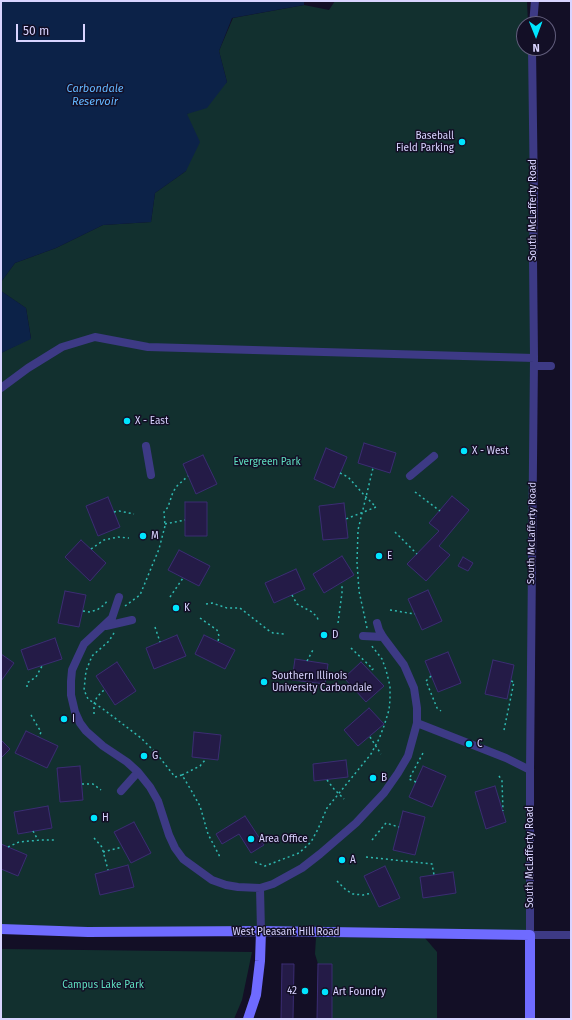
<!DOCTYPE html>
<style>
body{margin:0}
#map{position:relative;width:572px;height:1020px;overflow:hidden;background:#130f26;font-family:"Fira Sans",sans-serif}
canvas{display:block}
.frame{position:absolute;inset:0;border:2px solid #d9d4ff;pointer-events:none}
.north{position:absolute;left:516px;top:16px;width:40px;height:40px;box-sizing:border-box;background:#130f26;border:1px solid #625e7d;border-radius:50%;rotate:179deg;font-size:11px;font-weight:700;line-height:16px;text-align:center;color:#d9d4ff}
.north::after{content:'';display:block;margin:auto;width:14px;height:18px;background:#00e5ff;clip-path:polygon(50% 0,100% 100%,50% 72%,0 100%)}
.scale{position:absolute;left:16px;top:24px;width:69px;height:18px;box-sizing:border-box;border:2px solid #d9d4ff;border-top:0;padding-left:5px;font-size:12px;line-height:14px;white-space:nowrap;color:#d9d4ff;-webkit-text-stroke:3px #130f26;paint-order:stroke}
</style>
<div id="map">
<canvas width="572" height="1020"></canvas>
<div class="frame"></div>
<div class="north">N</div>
<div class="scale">50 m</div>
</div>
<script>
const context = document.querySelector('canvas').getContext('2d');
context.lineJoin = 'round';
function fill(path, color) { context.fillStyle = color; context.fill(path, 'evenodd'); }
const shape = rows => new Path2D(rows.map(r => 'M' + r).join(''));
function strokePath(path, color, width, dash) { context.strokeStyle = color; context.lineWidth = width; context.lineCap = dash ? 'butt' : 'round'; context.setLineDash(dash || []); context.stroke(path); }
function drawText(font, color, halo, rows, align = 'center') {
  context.font = font + ' "Fira Sans",sans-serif'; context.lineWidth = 3; context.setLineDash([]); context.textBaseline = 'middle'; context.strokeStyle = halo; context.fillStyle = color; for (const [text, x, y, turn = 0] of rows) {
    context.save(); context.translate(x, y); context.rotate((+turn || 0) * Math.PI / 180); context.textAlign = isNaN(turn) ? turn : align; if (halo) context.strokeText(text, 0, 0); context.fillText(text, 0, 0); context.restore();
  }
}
fill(shape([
 [335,1,527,1,528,24,524,24,524,48,529,48,532,98,530,935,261,931,1,925,1,353,31,338,26,308,1,291,1,282,15,263,56,248,103,225,151,222,155,193,186,171,187,114,227,82,219,51,233,18,304,5,329,10],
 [316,937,425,938,437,952,437,1019,332,1019,332,964,318,964,315,954],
 [1,949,252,952,242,1000,234,1019,1,1019]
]), '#12302f');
fill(shape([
 [1,1,304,1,304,5,232,18,219,51,227,82,207,108,187,114,200,142,186,171,155,193,151,222,103,225,56,248,15,263,1,282],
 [1,291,26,308,31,339,1,353]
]), '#0c2248');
const building = shape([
 [364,443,396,453,390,473,358,463,364,443],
 [326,448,347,457,334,488,314,479,326,448],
 [203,455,217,484,196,494,183,464,203,455],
 [452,496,469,510,439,546,450,555,426,581,407,564,439,531,429,523,452,496],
 [108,497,120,527,98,536,86,506,108,497],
 [185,502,207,502,207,536,185,536,185,502],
 [344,503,348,538,323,540,319,506,344,503],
 [81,540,106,563,90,581,65,557,81,540],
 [179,550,210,566,199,586,168,570,179,550],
 [342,556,354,575,324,593,313,574,342,556],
 [463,557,473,563,468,571,458,566,463,557],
 [296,569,305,589,274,603,265,583,296,569],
 [428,590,442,621,422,630,408,599,428,590],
 [65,591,86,595,79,627,58,623,65,591],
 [177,635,186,656,154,669,146,648,177,635],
 [204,635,235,650,225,669,195,654,204,635],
 [55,638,62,659,28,670,21,650,55,638],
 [448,652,461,683,438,692,425,661,448,652],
 [1,654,14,663,1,681,1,654],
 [295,659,328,664,325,684,292,680,295,659],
 [493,660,514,665,507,699,485,694,493,660],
 [117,662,136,691,115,705,96,676,117,662],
 [361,662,384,686,366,702,344,678,361,662],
 [369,708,384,724,358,746,344,730,369,708],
 [26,731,58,746,47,768,15,753,26,731],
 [194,732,221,735,218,760,192,757,194,732],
 [1,740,10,749,1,758,1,740],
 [346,760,348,777,314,781,313,764,346,760],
 [80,766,83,800,60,802,57,768,80,766],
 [423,766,446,776,432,807,409,797,423,766],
 [495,786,506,822,486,829,475,792,495,786],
 [48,806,52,828,18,834,14,812,48,806],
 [403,811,425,817,415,855,393,850,403,811],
 [245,816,264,845,251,853,239,834,222,844,216,834,245,816],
 [134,822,151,853,131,863,114,832,134,822],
 [1,844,27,855,18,876,1,869,1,844],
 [128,865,134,887,100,895,95,874,128,865],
 [385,866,400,898,379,907,364,876,385,866],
 [453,872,456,893,423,898,420,877,453,872],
 [282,964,294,964,293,1019,281,1019,282,964],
 [318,964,332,964,332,1019,317,1019,318,964]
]);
fill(building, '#241b47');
strokePath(building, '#3b2d73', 1);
strokePath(shape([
 [340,473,348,477,366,497,376,507,346,519],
 [415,492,440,511],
 [114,512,119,511,134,514],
 [165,524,185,520],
 [395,532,417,554],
 [91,549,104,540,118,537,129,538],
 [292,595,297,604,312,612,317,617,319,622],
 [170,597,183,578],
 [206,604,212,603,227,608,240,608,268,630,273,633,285,634],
 [125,606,140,595,159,549,165,526,164,512,168,507,173,492,177,486,188,476],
 [390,610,415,614],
 [83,611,89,612,97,610,104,605,108,600],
 [200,618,217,630,219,636,218,642],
 [338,623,342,593,342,587,340,584],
 [155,627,160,642],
 [367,628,359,591,357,562,358,530,373,468],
 [114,633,109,641,92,656,86,671,84,690,88,699,103,709,141,738,157,754,175,777,182,775,191,790,200,806,208,834,220,857],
 [351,648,373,669,370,671],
 [307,661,314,648],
 [431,676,426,681,437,708,441,711],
 [27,687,27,683,36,677,42,666],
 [94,714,94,704,97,697,105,689],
 [31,715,41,732,39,737],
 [504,730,514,682,511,681],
 [370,737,381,754],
 [182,775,200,766,206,759],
 [499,776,502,781,503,811],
 [327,780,334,789,344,799],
 [416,782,409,779,423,753],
 [82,784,93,784,101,790],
 [33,831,38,840],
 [94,838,102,847,108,870],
 [372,840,386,823,399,827],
 [8,847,19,842,41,840,56,840],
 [103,852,122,847],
 [366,857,432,864,434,875],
 [255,862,265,866,299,853,311,842,318,829,327,808,371,754,379,739,384,726,389,710,390,700,390,686,386,670,382,659,371,645],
 [337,881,346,890,353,894,363,895,372,893]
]), '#2fb8b0', 1.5, [2, 3]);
strokePath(shape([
 [533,24,535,1],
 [532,48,534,200,533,259,534,358,530,770,530,935,571,935],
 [534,366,551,366],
 [1,388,28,368,62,347,95,337,148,347,534,358],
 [146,446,151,475],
 [410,476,434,456],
 [119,597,112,618,84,644,77,659,72,670,71,681,71,695,75,712,80,723,86,731,103,746,127,762,138,772,150,787,158,801,169,835,175,848,183,859,212,880,226,885,238,887,260,888,273,884,302,868,320,854,356,823,384,793,398,773,408,756,417,723,417,708,414,688,404,665,383,637,379,630,377,623],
 [106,626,132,620],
 [363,636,383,637],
 [417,723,506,758,530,770],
 [121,791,138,772],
 [260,888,261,931]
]), '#3d3a85', 8);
strokePath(shape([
 [1,929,88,932,261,931,530,935,530,1019],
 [248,1019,256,995,260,961,261,931]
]), '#6f6bff', 10);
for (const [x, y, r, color] of [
 [462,142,4,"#00e5ff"],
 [127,421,4,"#00e5ff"],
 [464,451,4,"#00e5ff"],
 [143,536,4,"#00e5ff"],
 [379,556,4,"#00e5ff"],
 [176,608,4,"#00e5ff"],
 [324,635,4,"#00e5ff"],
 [264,682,4,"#00e5ff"],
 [64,719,4,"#00e5ff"],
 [469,744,4,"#00e5ff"],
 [144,756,4,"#00e5ff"],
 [373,778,4,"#00e5ff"],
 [94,818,4,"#00e5ff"],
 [251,839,4,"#00e5ff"],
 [342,860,4,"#00e5ff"],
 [305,991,4,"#00e5ff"],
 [325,992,4,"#00e5ff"]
]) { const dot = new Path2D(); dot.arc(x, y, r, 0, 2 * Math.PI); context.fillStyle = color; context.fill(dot); strokePath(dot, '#130f26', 1.5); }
drawText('10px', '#d9d4ff', '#130f26', [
 ["Baseball",454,136,"right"],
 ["Field Parking",454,148,"right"],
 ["X - East",135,421],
 ["X - West",472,451],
 ["M",151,536],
 ["E",387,556],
 ["K",184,608],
 ["D",332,635],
 ["Southern Illinois",272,676],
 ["University Carbondale",272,688],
 ["I",72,719],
 ["C",477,744],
 ["G",152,756],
 ["B",381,778],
 ["H",102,818],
 ["Area Office",259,839],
 ["A",350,860],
 ["42",297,991,"right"],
 ["Art Foundry",333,992]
], 'left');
drawText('10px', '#d9d4ff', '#130f26', [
 ["South McLafferty Road",533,210,-90],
 ["South McLafferty Road",532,533,-89],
 ["South McLafferty Road",530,857,-90],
 ["West Pleasant Hill Road",286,932]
]);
drawText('10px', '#5fe0c0', '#130f26', [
 ["Evergreen Park",267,462],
 ["Campus Lake Park",103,985]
]);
drawText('italic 11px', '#62b6ff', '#130f26', [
 ["Carbondale",95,89],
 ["Reservoir",95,102]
]);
</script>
